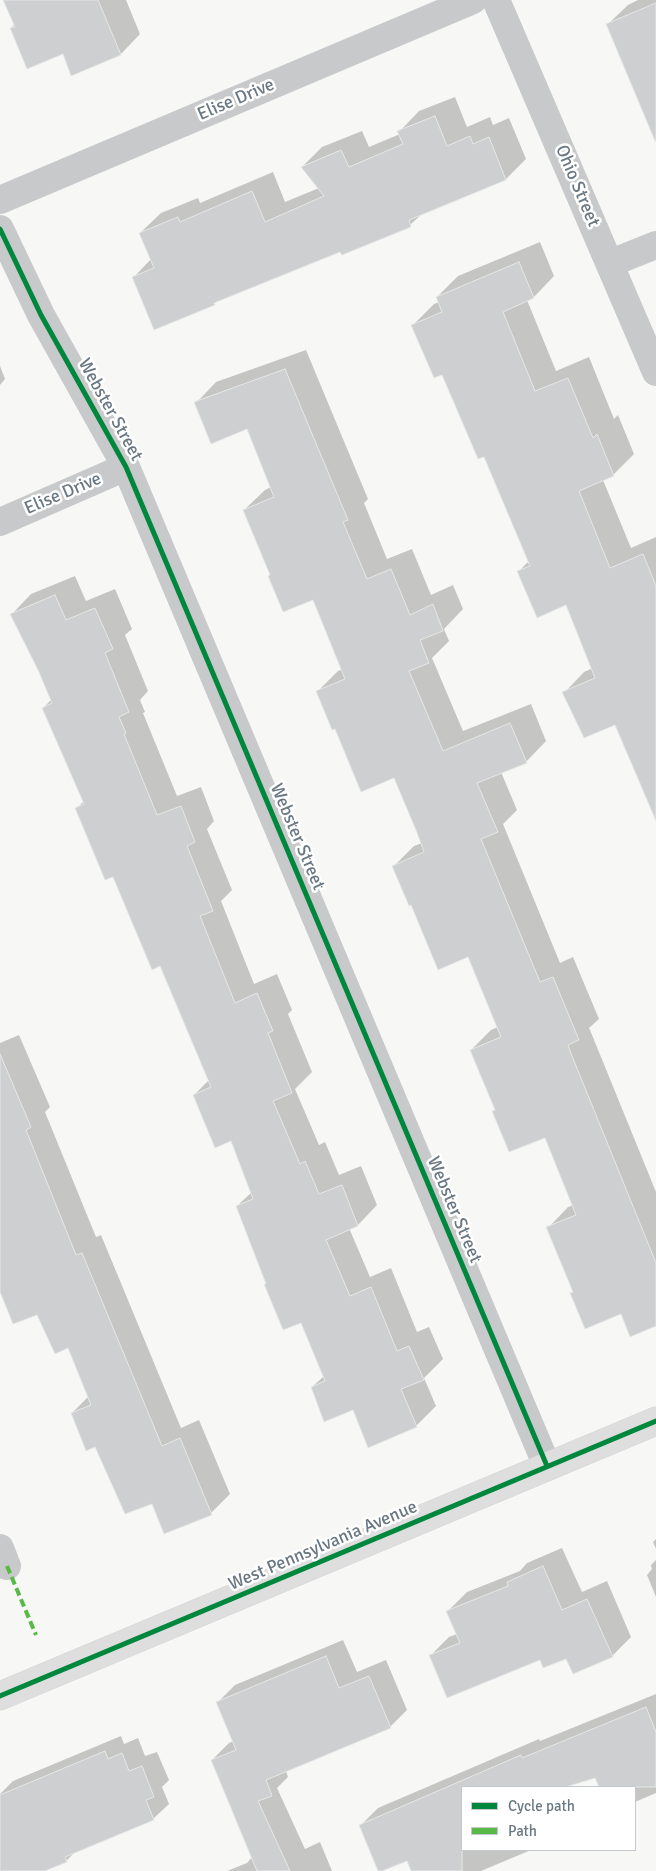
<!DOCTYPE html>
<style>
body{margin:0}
#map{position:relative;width:656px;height:1871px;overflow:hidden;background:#f7f7f6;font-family:Signika,sans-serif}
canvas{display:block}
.legend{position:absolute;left:461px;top:1786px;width:175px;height:65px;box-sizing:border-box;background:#fff;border:1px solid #c3c9cd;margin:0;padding:6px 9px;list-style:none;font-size:15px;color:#6a7883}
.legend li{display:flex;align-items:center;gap:10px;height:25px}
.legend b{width:25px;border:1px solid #c3c9cd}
</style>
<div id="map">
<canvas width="656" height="1871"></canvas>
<ul class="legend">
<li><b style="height:6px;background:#00873e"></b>Cycle path</li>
<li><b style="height:6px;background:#58b947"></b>Path</li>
</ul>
</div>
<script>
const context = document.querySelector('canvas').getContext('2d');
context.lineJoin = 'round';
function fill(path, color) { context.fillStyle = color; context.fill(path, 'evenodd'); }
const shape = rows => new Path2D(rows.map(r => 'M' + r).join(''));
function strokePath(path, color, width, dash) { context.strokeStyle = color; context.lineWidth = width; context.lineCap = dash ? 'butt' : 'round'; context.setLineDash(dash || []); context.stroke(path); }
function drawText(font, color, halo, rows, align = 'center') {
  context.font = font + ' Signika,sans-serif'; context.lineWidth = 5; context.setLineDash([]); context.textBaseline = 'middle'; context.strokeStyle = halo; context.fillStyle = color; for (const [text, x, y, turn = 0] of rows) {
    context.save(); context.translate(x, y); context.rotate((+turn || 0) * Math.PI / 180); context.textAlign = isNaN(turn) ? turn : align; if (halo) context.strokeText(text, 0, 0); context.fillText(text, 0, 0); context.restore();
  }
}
fill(shape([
 [4,0,126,0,140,34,121,54,63,52,11,28,15,24],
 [638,0,656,0,656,121,608,24,628,5],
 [455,97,467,127,490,117,493,125,509,118,526,159,506,179,423,213,410,225,341,250,218,300,214,304,134,277,151,259,140,233,161,213,198,198,200,203,273,172,285,202,319,188,302,167,322,147,362,131,369,147,400,134,399,132,419,111],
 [540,242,554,276,534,297,527,300,556,371,589,357,614,419,618,415,634,454,613,475,603,480,631,548,656,537,656,818,616,723,564,693,584,672,593,668,567,604,518,572,529,561,485,455,443,373,413,325,434,304,439,302,437,297,458,276],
 [306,350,368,499,364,503,387,559,412,549,431,595,453,585,463,609,444,629,449,641,432,658,463,731,531,704,546,741,526,762,501,772,517,810,503,824,560,963,573,957,599,1019,589,1028,590,1030,656,1192,656,1325,571,1293,574,1291,548,1228,568,1207,574,1205,546,1136,493,1111,496,1109,471,1050,491,1030,498,1027,469,956,412,903,394,866,414,846,422,843,394,777,336,727,317,692,338,671,343,669,314,598,271,574,244,510,265,490,271,487,247,428,196,403,216,382],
 [0,366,5,379,0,385],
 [75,576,86,601,115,589,132,629,125,635,148,691,140,700,145,712,143,713,177,796,201,787,214,821,207,829,232,890,221,901,254,984,277,974,292,1010,288,1014,312,1072,295,1089,319,1145,325,1142,339,1175,361,1166,377,1205,358,1225,349,1228,370,1277,391,1268,417,1332,429,1327,443,1359,424,1378,436,1406,416,1426,354,1409,312,1387,324,1376,302,1321,267,1283,237,1206,252,1192,232,1140,194,1095,209,1080,161,964,77,808,84,801,43,708,52,699,12,614,31,594],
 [19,1035,50,1107,45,1112,96,1237,101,1235,181,1428,199,1420,230,1494,211,1513,153,1502,96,1446,72,1413,89,1396,69,1346,38,1313,0,1289,0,1043],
 [656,1539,656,1549,653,1542],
 [562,1548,582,1592,607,1581,631,1637,612,1656,540,1658,430,1656,449,1637,457,1634,448,1611,467,1592,520,1571,527,1563],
 [656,1560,656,1597,647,1575,652,1569,651,1565],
 [343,1640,357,1672,386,1660,407,1710,390,1727,286,1771,288,1777,277,1788,305,1849,320,1842,332,1871,227,1871,247,1863,252,1857,212,1760,229,1743,234,1741,218,1702,235,1685],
 [656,1694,656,1793,635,1802,635,1787,614,1787,610,1779,596,1777,587,1772,552,1787,462,1787,462,1850,531,1850,481,1871,412,1871,408,1859,361,1825,378,1808,539,1739,540,1741],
 [121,1736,124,1744,138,1738,145,1756,157,1752,169,1780,162,1787,169,1804,153,1819,76,1851,66,1861,42,1871,0,1871,0,1794,13,1781]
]), '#0003');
const building = shape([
 [3,0,98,0,121,55,71,76,63,54,27,69,10,28,15,27,3,0],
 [656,3,656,141,655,141,606,24,656,3],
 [435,116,447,146,470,136,473,144,489,137,506,180,409,220,411,227,342,255,340,252,214,303,215,305,154,330,132,277,154,268,139,233,178,217,180,222,252,191,265,222,324,196,301,167,341,150,349,167,403,144,397,131,435,116],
 [519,262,534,298,503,312,535,391,568,378,593,438,597,434,614,476,579,491,610,568,643,554,656,586,656,821,615,725,584,738,562,692,595,678,566,605,537,618,517,571,530,566,484,457,478,459,442,375,434,378,411,325,442,312,436,297,519,262],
 [285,369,348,520,343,522,367,579,391,569,410,615,433,604,443,631,420,640,429,663,409,671,443,751,510,723,527,763,477,783,498,832,481,839,540,982,553,977,579,1040,568,1045,570,1051,656,1263,656,1326,630,1337,621,1314,585,1329,570,1293,573,1292,546,1227,576,1215,545,1138,509,1152,492,1111,495,1110,470,1050,501,1037,468,957,438,970,411,905,409,906,392,866,424,852,416,830,394,778,361,792,335,729,332,730,316,691,345,679,313,600,283,612,268,576,270,575,243,510,274,497,247,429,211,444,194,402,285,369],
 [55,595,66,620,95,608,113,649,105,653,129,712,119,717,126,733,124,734,157,815,181,806,195,842,187,846,213,911,200,916,235,1003,257,993,273,1031,268,1033,292,1093,273,1101,300,1164,305,1161,319,1194,342,1185,358,1226,326,1240,350,1296,371,1287,397,1351,409,1346,424,1380,401,1389,417,1427,368,1448,353,1410,324,1422,311,1387,325,1381,301,1323,283,1330,264,1284,266,1284,236,1206,253,1199,231,1141,215,1148,193,1095,211,1087,160,966,152,970,113,877,105,880,75,808,84,804,42,708,52,703,38,670,10,614,55,595],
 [0,1054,31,1127,26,1130,76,1255,82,1253,162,1446,180,1438,212,1515,164,1534,152,1504,125,1514,95,1447,86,1451,71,1413,91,1405,68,1348,55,1354,37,1315,13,1324,0,1292,0,1054],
 [543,1566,562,1610,587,1599,613,1657,573,1674,566,1659,543,1668,540,1660,447,1698,429,1655,460,1643,446,1611,508,1586,507,1582,543,1566],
 [326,1656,339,1688,369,1676,391,1728,266,1780,272,1796,258,1801,290,1871,257,1871,211,1760,236,1750,216,1702,326,1656],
 [646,1707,656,1732,656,1787,599,1787,595,1778,566,1787,462,1787,462,1871,411,1871,407,1861,382,1871,378,1871,359,1825,521,1755,522,1758,646,1707],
 [105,1751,108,1759,122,1753,129,1771,142,1766,154,1797,146,1800,154,1820,65,1857,67,1862,45,1871,0,1871,0,1795,105,1751]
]);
fill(building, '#cdcfd0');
strokePath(building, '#e6e6e6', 1);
const secondary = shape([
 [0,1696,656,1421]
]);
strokePath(secondary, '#d3d4d4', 29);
strokePath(shape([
 [496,0,656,372],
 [0,200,473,0],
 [0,229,41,315,126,467,547,1466],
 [611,263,656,245],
 [0,522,126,467],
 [0,1548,7,1566]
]), '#c8c9ca', 28);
strokePath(secondary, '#dedede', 28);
strokePath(shape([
 [7,1566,36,1635]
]), '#58b947', 4, [8, 4]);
strokePath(shape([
 [0,229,41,315,126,467,547,1466],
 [0,1696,656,1421]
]), '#00873e', 5);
drawText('18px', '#6a7883', '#fff', [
 ["Elise Drive",236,100,-23],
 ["Ohio Street",577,186,67],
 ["Webster Street",110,410,61],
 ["Elise Drive",63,494,-23],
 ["Webster Street",297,837,67],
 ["Webster Street",454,1210,67],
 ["West Pennsylvania Avenue",323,1546,-23]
]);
</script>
